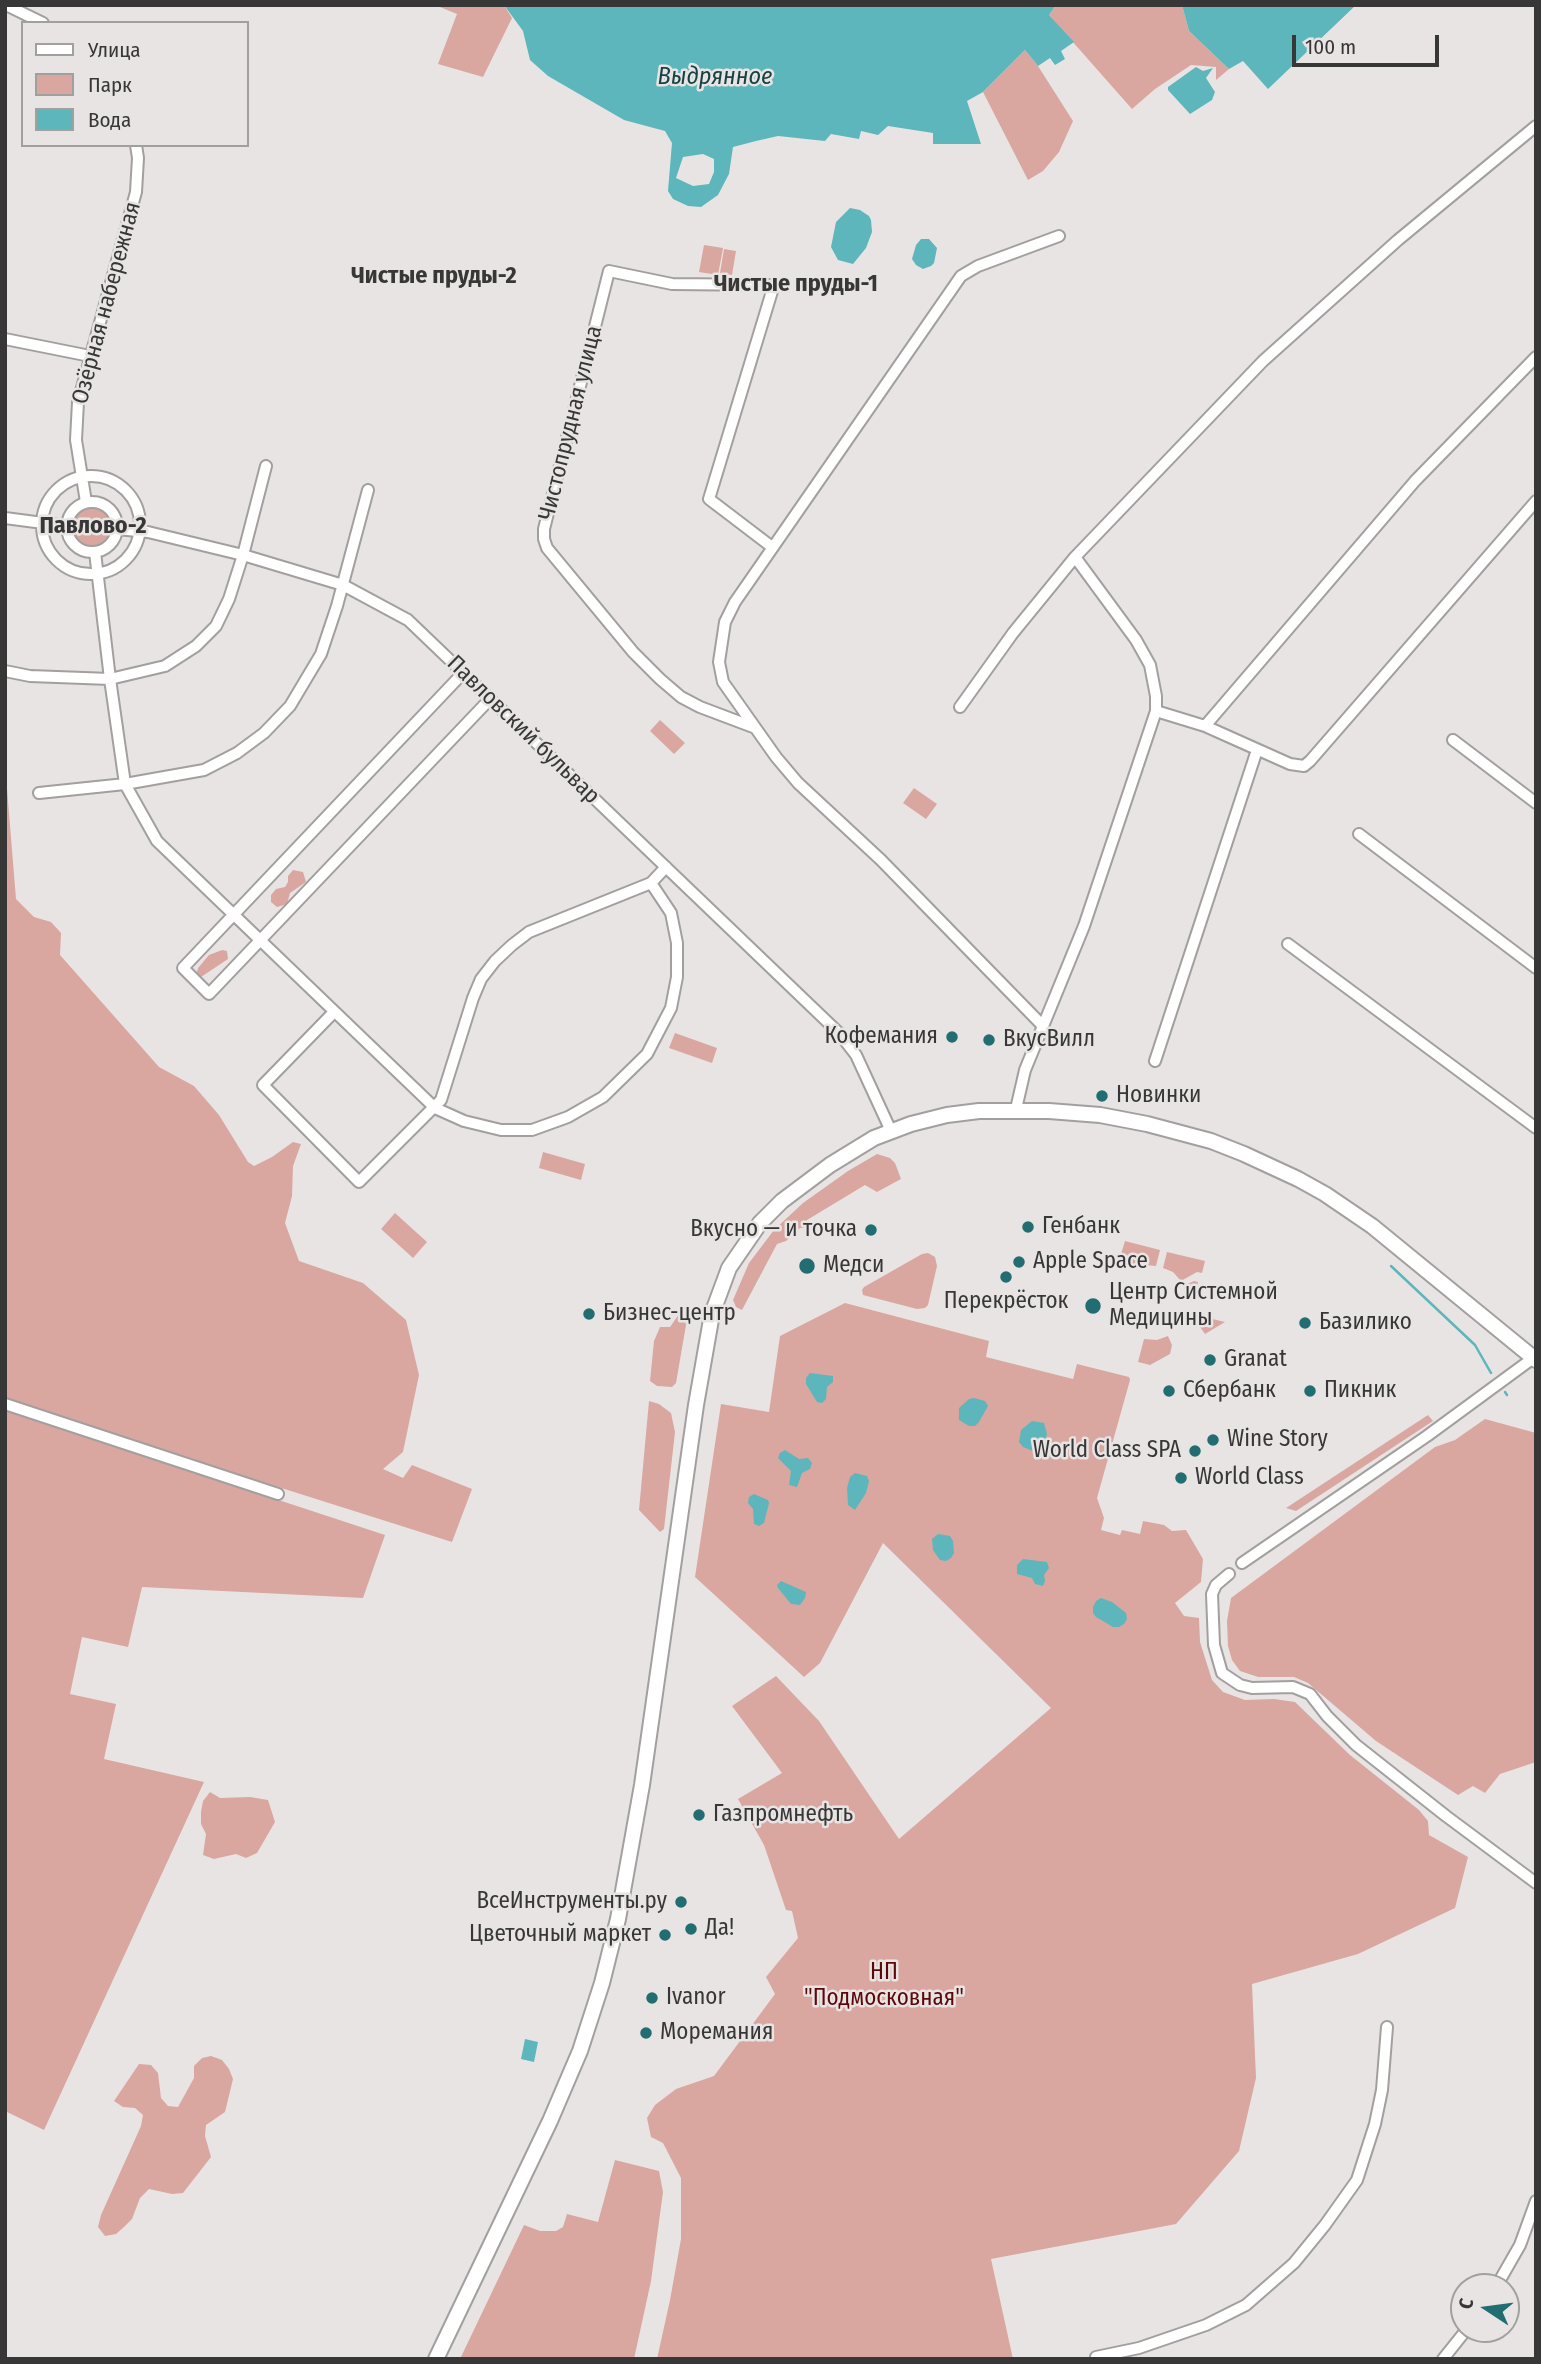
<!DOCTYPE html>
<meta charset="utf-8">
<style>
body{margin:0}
#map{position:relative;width:1541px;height:2364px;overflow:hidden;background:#e8e4e4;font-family:"Fira Sans Condensed",sans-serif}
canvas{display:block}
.frame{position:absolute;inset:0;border:7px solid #383737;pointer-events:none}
.legend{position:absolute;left:21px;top:21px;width:228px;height:126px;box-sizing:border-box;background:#e8e4e4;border:2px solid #a29f9f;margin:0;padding:9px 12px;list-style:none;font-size:21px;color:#383737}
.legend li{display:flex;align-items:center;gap:14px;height:35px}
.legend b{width:35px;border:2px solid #a29f9f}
.north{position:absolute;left:1450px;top:2273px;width:70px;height:70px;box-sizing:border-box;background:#e8e4e4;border:2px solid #a29f9f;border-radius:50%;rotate:283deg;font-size:19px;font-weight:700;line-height:28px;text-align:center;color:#383737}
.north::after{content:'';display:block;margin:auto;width:24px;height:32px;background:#226d71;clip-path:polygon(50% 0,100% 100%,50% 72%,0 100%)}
.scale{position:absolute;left:1292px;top:35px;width:147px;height:32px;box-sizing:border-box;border:4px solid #383737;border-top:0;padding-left:9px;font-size:21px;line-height:24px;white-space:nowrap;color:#383737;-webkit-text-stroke:5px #e8e4e4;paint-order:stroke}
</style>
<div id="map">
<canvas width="1541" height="2364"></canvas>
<div class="frame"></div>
<ul class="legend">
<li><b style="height:9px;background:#fff"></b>Улица</li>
<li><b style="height:19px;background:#d9a7a0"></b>Парк</li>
<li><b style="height:19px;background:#5db6bc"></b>Вода</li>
</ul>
<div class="north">С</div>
<div class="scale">100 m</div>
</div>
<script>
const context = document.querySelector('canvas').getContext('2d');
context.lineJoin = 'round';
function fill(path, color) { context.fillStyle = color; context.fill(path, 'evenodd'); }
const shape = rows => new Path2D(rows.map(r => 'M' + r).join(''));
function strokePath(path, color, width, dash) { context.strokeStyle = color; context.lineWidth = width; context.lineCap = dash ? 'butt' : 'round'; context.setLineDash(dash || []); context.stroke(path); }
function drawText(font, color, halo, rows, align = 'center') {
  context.font = font + ' "Fira Sans Condensed",sans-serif'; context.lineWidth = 5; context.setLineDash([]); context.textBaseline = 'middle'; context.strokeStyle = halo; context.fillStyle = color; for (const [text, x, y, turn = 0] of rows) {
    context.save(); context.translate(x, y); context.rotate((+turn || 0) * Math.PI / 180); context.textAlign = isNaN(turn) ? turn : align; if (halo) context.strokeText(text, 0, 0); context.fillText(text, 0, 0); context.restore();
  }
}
fill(shape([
 [435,5,504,5,512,18,483,77,438,64,457,14],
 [1056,5,1182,5,1189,31,1229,69,1216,80,1216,67,1191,65,1155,89,1132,109,1049,15],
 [1025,50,1038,66,1073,121,1059,152,1043,171,1028,180,983,92],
 [704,245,723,248,718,275,699,272],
 [724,249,736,251,732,275,720,273],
 '71 526a21 21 0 1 1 42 0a21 21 0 1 1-42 0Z',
 [660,720,685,743,674,754,650,731],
 [5,764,16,899,34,917,51,922,61,933,60,955,159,1067,194,1086,219,1115,248,1162,254,1166,272,1157,293,1142,301,1144,293,1166,292,1196,285,1223,299,1261,363,1283,406,1320,419,1375,403,1452,383,1469,403,1478,412,1465,472,1489,452,1542,35,1410,5,1398],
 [914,788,937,804,926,819,903,803],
 [293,870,303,872,306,882,290,893,287,904,277,907,271,902,271,895,276,889,285,887,288,882,288,876],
 [222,950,227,951,228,959,201,977,196,976,198,968,209,955],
 [675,1033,717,1048,712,1063,669,1048],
 [543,1152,585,1164,581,1180,539,1168],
 [877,1154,890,1158,895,1163,901,1179,877,1192,865,1185,807,1220,808,1227,800,1228,786,1241,777,1244,742,1310,736,1307,733,1300,749,1263,774,1230,803,1203,848,1171],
 [395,1213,427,1242,413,1258,381,1229],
 [1125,1241,1160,1250,1156,1266,1145,1265,1133,1268,1127,1261,1128,1256,1121,1254],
 [1167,1252,1205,1261,1202,1273,1197,1272,1181,1281,1173,1272,1163,1268],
 [928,1253,935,1257,937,1266,928,1305,925,1308,917,1309,863,1295,862,1290,864,1287,922,1254],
 [1194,1281,1198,1282,1193,1301,1188,1300,1185,1295,1186,1291,1183,1286],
 [845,1303,989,1341,986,1357,1073,1379,1077,1364,1129,1377,1130,1380,1097,1498,1104,1518,1101,1530,1120,1535,1122,1530,1140,1534,1143,1521,1164,1525,1172,1531,1186,1530,1203,1559,1201,1582,1175,1603,1184,1616,1199,1618,1200,1642,1212,1680,1223,1692,1245,1700,1274,1699,1295,1702,1350,1755,1419,1810,1428,1821,1429,1835,1468,1857,1455,1908,1358,1954,1252,1984,1256,2078,1239,2151,1176,2224,991,2259,1013,2359,657,2359,670,2300,681,2239,681,2178,663,2143,651,2137,647,2118,655,2105,676,2089,714,2076,775,1994,766,1977,798,1938,792,1911,786,1910,764,1845,738,1799,782,1773,732,1706,776,1676,819,1721,899,1839,1051,1708,883,1543,820,1663,804,1677,695,1577,721,1404,769,1412,780,1336],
 [679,1314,684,1315,686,1325,676,1383,672,1387,657,1386,650,1381,654,1341,660,1327,670,1327],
 [1200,1316,1225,1322,1205,1334,1200,1327],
 [1168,1336,1172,1345,1170,1354,1150,1365,1138,1362,1144,1339,1157,1340],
 [649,1401,659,1404,671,1413,675,1432,664,1529,660,1532,639,1510],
 [5,1410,385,1535,363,1598,142,1587,128,1647,82,1637,70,1694,116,1704,104,1759,204,1782,44,2130,5,2111],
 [1428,1415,1433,1421,1296,1511,1286,1508],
 [1485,1419,1536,1433,1536,1762,1500,1774,1485,1793,1473,1786,1458,1795,1376,1741,1308,1683,1294,1677,1258,1677,1240,1671,1232,1660,1228,1646,1227,1621,1231,1598,1435,1447,1455,1440],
 [210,1792,220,1798,250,1797,268,1800,275,1822,257,1853,246,1858,236,1854,214,1859,203,1855,206,1834,201,1824,201,1812,203,1801],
 [211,2056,222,2060,229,2069,233,2079,225,2112,206,2125,205,2136,211,2157,183,2193,172,2194,149,2189,140,2198,132,2219,124,2227,116,2234,105,2236,98,2227,101,2215,141,2126,143,2115,135,2108,123,2107,114,2101,139,2064,151,2065,158,2073,161,2098,168,2106,178,2107,194,2078,194,2066,202,2058],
 [615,2160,659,2171,663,2192,651,2281,634,2359,460,2359,524,2225,540,2231,556,2231,563,2227,567,2214,598,2222]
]), '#d9a7a0');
fill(shape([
 [504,5,1056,5,1049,15,1074,42,1061,51,1065,59,1055,65,1050,58,1038,66,1025,50,983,92,967,101,981,144,933,144,933,133,888,126,878,135,861,131,859,139,831,134,825,141,778,136,756,141,733,147,729,174,718,195,701,207,688,206,673,199,668,191,672,143,665,131,624,120,548,76,530,60,523,31],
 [703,154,714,159,714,172,709,184,693,186,676,178,683,157],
 [1182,5,1356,5,1268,89,1243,61,1229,69,1189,31],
 [1196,67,1203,71,1213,68,1206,78,1215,92,1212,100,1190,114,1168,90,1168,87],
 [850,208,860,210,869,216,871,220,872,232,866,248,853,264,838,260,831,247,836,222],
 [921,239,929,239,937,248,934,263,931,266,923,269,916,265,912,259,916,245],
 [810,1373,833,1376,833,1382,827,1387,826,1399,822,1403,817,1402,806,1384,806,1378],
 [974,1398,985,1401,988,1406,979,1422,975,1426,969,1426,959,1420,959,1408,969,1399],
 [1032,1421,1044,1423,1047,1434,1044,1445,1040,1450,1033,1451,1023,1447,1019,1442,1021,1430],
 [785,1450,799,1459,808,1458,812,1463,810,1469,802,1473,797,1487,789,1485,791,1471,778,1458,780,1453],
 [855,1473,867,1476,869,1481,866,1493,855,1510,848,1505,847,1488,850,1477],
 [754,1494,768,1500,769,1503,764,1523,759,1526,754,1524,753,1509,748,1503,749,1497],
 [938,1534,950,1536,953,1541,954,1553,951,1558,946,1561,940,1560,933,1550,932,1539],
 [1023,1559,1047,1562,1049,1568,1044,1575,1045,1581,1043,1586,1035,1584,1032,1578,1017,1574,1017,1565],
 [781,1581,806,1592,805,1598,800,1605,791,1604,778,1588,777,1585],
 [1101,1598,1112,1602,1126,1613,1127,1619,1124,1624,1119,1627,1113,1627,1096,1617,1093,1613,1093,1607,1096,1601],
 [525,2039,538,2042,534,2062,521,2059]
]), '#5db6bc');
strokePath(shape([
 [1391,1266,1475,1345,1491,1373],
 [1505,1392,1507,1395]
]), '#5db6bc', 2.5);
const minor = shape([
 [6,5,43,23],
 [5,339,90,356],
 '42 525a49 49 0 1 1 98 0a49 49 0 1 1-98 0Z',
 '67 527a25 25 0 1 1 50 0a25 25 0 1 1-50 0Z',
 [86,502,76,440,78,402,136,192,138,158,136,145],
 [5,518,66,526],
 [117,529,148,532,243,555,343,585,408,620,839,1033,856,1055,891,1131],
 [95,552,110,679,125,784,157,841,435,1108,464,1121,501,1130,532,1130,568,1117,603,1097,647,1054,671,1008,677,977,677,943,671,913,651,883],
 [5,671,30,676,110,679,165,666,196,646,216,626,229,599,243,555,266,466],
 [463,673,183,968,209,994,490,699],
 [960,707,1013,633,1075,557],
 [1156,711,1205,726,1290,764,1304,766,1310,761,1536,501],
 [1205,726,1415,481,1536,357],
 [753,727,700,707,681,697,660,679,633,652,547,548,544,539,544,529,609,271,672,284,769,285,773,288,709,499,772,547],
 [1453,740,1536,803],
 [39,793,125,784,204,770,237,753,264,733,290,706,321,654,337,606,368,490],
 [1359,834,1536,968],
 [1288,944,1536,1128],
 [334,1012,263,1085,359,1182,441,1100,473,998,481,979,495,961,512,945,529,932,651,883,666,867],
 [1043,1026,881,860,798,783,776,757,723,682,719,662,725,622,735,602,961,276,978,266,1059,236],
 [1155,1061,1257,750],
 [1016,1109,1025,1070,1084,926,1156,711,1156,696,1150,665,1136,640,1075,557,1263,361,1398,240,1536,126],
 [5,1404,278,1494],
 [1242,1563,1427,1436,1536,1356],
 [1229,1574,1216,1585,1212,1594,1214,1645,1222,1673,1240,1685,1252,1688,1293,1687,1310,1694,1327,1716,1356,1745,1446,1816,1536,1883],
 [1496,2287,1520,2245,1536,2201],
 [1096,2357,1139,2348,1206,2325,1246,2305,1294,2263,1325,2225,1357,2180,1375,2124,1382,2090,1387,2027],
 [1443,2359,1467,2329]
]);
const major = shape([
 [436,2359,550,2121,580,2051,602,1983,618,1919,642,1785,696,1405,712,1314,729,1268,760,1223,782,1201,830,1165,874,1138,911,1124,947,1115,979,1111,1049,1111,1100,1115,1147,1124,1211,1141,1244,1154,1298,1179,1325,1194,1372,1226,1536,1360]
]);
strokePath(minor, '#a39f9f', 14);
strokePath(major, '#a39f9f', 18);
strokePath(minor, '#fff', 10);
strokePath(major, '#fff', 14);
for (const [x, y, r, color] of [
 [952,1037,7,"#226d71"],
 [989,1040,7,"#226d71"],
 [1102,1096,7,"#226d71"],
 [1028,1227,7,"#226d71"],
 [871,1230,7,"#226d71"],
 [1019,1262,7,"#226d71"],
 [807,1266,9,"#226d71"],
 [1006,1277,7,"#226d71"],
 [1093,1306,9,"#226d71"],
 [589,1314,7,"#226d71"],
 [1305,1323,7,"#226d71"],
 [1210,1360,7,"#226d71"],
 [1169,1391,7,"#226d71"],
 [1310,1391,7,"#226d71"],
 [1213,1440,7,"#226d71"],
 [1195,1451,7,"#226d71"],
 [1181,1478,7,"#226d71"],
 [699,1815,7,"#226d71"],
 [681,1902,7,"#226d71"],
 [691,1929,7,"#226d71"],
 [665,1935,7,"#226d71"],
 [652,1998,7,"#226d71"],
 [646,2033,7,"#226d71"]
]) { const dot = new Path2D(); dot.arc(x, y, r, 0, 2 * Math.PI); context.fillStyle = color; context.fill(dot); strokePath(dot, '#e8e4e4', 2.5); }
drawText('23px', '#383737', '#e8e4e4', [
 ["Озёрная набережная",107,303,-75],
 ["Чистопрудная улица",571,423,-76],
 ["Павловский бульвар",523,730,44]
]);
drawText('23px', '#383737', '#e8e4e4', [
 ["Кофемания",938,1037,"right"],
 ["ВкусВилл",1003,1040],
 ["Новинки",1116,1096],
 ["Генбанк",1042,1227],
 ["Вкусно — и точка",857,1230,"right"],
 ["Apple Space",1033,1262],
 ["Медси",823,1266],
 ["Центр Системной",1109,1293],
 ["Медицины",1109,1319],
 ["Перекрёсток",1006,1302,"center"],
 ["Бизнес-центр",603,1314],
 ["Базилико",1319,1323],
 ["Granat",1224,1360],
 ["Сбербанк",1183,1391],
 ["Пикник",1324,1391],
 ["Wine Story",1227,1440],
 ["World Class SPA",1181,1451,"right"],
 ["World Class",1195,1478],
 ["Газпромнефть",713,1815],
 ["ВсеИнструменты.ру",667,1902,"right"],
 ["Да!",705,1929],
 ["Цветочный маркет",651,1935,"right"],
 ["Ivanor",666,1998],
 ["Моремания",660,2033]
], 'left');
drawText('23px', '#5c0708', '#e8e4e4', [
 ["НП",884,1973],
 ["\"Подмосковная\"",884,1999]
]);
drawText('italic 24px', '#174143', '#e8e4e4', [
 ["Выдрянное",715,77]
]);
drawText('bold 24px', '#383737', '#e8e4e4', [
 ["Чистые пруды-2",434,276],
 ["Чистые пруды-1",796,284],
 ["Павлово-2",93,526]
]);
</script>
